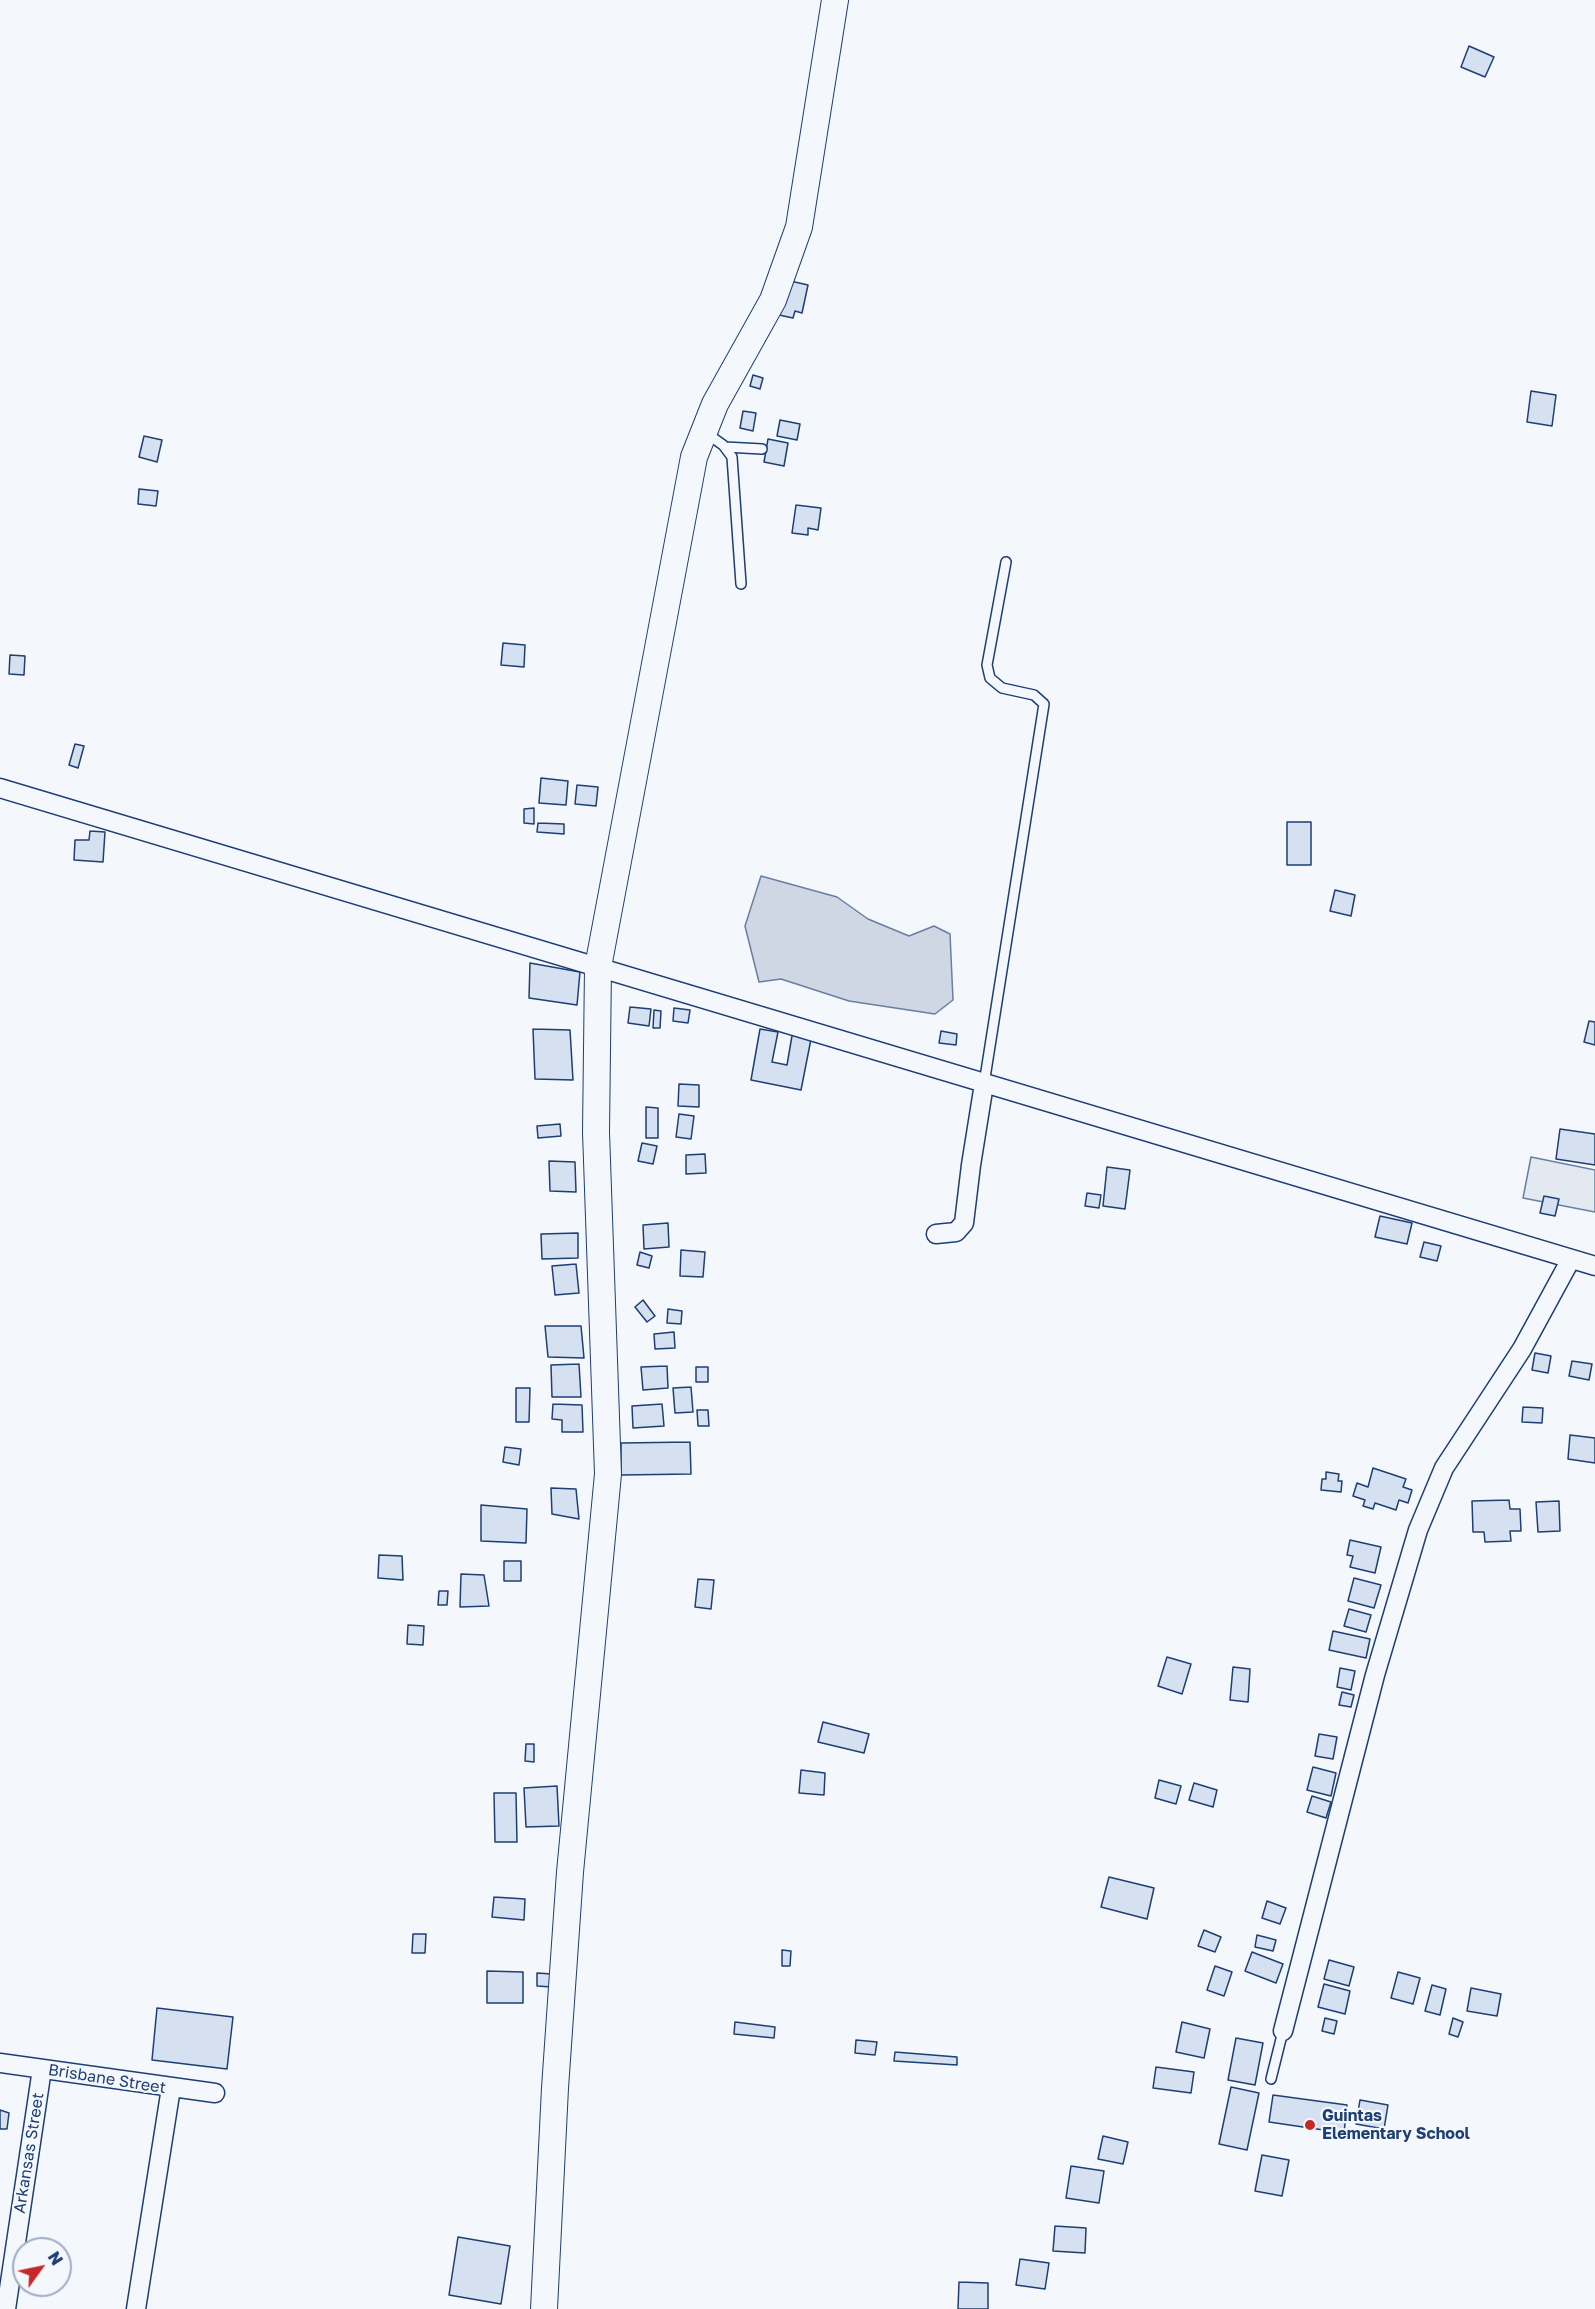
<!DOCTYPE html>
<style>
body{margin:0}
#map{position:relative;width:1595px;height:2309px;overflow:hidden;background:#f4f7fb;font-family:"Golos Text",sans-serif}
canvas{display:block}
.north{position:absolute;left:12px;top:2237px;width:60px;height:60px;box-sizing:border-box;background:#f4f7fb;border:2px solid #9eadc5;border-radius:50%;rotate:57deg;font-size:16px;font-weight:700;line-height:24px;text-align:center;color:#1d3f73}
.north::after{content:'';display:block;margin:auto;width:21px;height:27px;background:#c62828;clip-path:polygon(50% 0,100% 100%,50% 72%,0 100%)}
</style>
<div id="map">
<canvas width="1595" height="2309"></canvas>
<div class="north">N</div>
</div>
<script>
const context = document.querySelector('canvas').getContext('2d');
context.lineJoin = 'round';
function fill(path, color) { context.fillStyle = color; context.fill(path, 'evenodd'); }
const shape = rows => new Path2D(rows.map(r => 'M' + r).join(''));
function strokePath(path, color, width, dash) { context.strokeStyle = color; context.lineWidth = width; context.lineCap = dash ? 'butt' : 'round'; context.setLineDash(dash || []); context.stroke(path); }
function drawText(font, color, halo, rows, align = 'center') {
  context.font = font + ' "Golos Text",sans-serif'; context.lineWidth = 4.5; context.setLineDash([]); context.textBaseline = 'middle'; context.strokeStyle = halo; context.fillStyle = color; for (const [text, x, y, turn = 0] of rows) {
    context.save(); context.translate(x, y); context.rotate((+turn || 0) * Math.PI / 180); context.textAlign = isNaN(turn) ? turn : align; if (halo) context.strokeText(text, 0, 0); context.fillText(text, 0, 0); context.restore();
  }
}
const green = shape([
 [1531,1157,1595,1170,1595,1212,1523,1198,1531,1157]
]);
fill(green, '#e3e9f0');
strokePath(green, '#687fa3', 1.5);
const water = shape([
 [761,876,837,897,868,919,909,936,934,926,950,934,953,1000,935,1014,849,1001,781,979,759,982,745,926,761,876]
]);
fill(water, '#cfd7e4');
strokePath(water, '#687fa3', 1.5);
const building = shape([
 [1469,46,1494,57,1485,77,1461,67,1469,46],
 [786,280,808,285,802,313,795,311,793,318,779,315,786,280],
 [753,375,763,378,760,389,750,386,753,375],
 [1531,391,1556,395,1552,426,1527,422,1531,391],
 [743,411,756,413,753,431,740,428,743,411],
 [780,420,800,424,797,440,777,436,780,420],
 [144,436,162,440,157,462,139,457,144,436],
 [768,439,788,443,784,466,764,462,768,439],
 [139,489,158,491,156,506,138,504,139,489],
 [796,505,821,508,818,530,808,528,808,535,792,533,796,505],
 [503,643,525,645,524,667,501,665,503,643],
 [10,655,25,656,24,675,9,674,10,655],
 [75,744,84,746,78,768,69,765,75,744],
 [541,778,568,781,566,805,539,803,541,778],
 [577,785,598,787,596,806,575,804,577,785],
 [534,808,534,824,524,823,524,809,534,808],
 [1287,822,1311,822,1311,865,1287,865,1287,822],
 [538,823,564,824,564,834,537,832,538,823],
 [90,831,105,832,103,862,74,860,75,840,89,840,90,831],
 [1335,890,1355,895,1351,916,1330,911,1335,890],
 [530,963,580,972,577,1005,529,998,530,963],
 [630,1007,651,1009,649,1026,628,1023,630,1007],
 [674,1008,690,1010,688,1023,673,1021,674,1008],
 [654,1010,661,1011,660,1028,653,1028,654,1010],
 [1589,1021,1595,1022,1595,1045,1584,1042,1589,1021],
 [533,1029,570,1030,573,1080,535,1079,533,1029],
 [760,1029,778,1032,772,1062,787,1065,793,1030,812,1034,801,1090,751,1080,760,1029],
 [941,1031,957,1034,956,1045,939,1043,941,1031],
 [679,1084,699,1085,699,1107,678,1106,679,1084],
 [646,1107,658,1108,658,1138,646,1138,646,1107],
 [679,1114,694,1116,691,1139,676,1137,679,1114],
 [560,1124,561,1136,538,1138,537,1126,560,1124],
 [1560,1129,1595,1134,1595,1165,1556,1159,1560,1129],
 [642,1143,657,1146,653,1164,638,1161,642,1143],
 [705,1154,706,1173,686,1174,686,1155,705,1154],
 [549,1161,575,1162,576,1192,550,1191,549,1161],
 [1107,1167,1130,1170,1125,1209,1103,1206,1107,1167],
 [1087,1193,1101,1195,1099,1208,1085,1206,1087,1193],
 [1544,1196,1559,1199,1555,1216,1540,1213,1544,1196],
 [1380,1216,1412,1223,1407,1244,1375,1237,1380,1216],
 [668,1223,669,1247,644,1249,643,1225,668,1223],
 [578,1233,578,1258,542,1259,541,1234,578,1233],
 [1424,1242,1441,1246,1437,1261,1420,1257,1424,1242],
 [681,1250,705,1252,703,1277,680,1276,681,1250],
 [640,1252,652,1256,649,1268,637,1265,640,1252],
 [576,1264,579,1293,555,1295,552,1266,576,1264],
 [643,1300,655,1316,647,1322,635,1307,643,1300],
 [668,1309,682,1311,681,1324,667,1323,668,1309],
 [545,1326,581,1326,584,1358,548,1357,545,1326],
 [674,1332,675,1348,655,1349,654,1334,674,1332],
 [1535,1353,1551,1356,1548,1373,1532,1370,1535,1353],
 [1572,1361,1592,1364,1589,1380,1569,1376,1572,1361],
 [579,1364,581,1397,552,1397,551,1365,579,1364],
 [667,1366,668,1388,643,1390,641,1367,667,1366],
 [696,1367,708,1367,708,1382,696,1382,696,1367],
 [691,1387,693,1412,675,1413,673,1388,691,1387],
 [516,1388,530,1388,529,1422,516,1422,516,1388],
 [553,1404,582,1405,583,1432,562,1432,562,1420,552,1419,553,1404],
 [662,1404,664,1426,633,1428,632,1406,662,1404],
 [1523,1407,1543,1408,1542,1423,1522,1422,1523,1407],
 [697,1410,708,1410,709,1426,698,1426,697,1410],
 [1570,1435,1595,1438,1595,1463,1568,1459,1570,1435],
 [690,1442,691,1474,621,1475,621,1443,690,1442],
 [505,1447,521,1449,519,1465,503,1462,505,1447],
 [1373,1468,1406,1479,1403,1487,1412,1490,1408,1503,1399,1500,1396,1510,1375,1503,1373,1509,1363,1506,1365,1500,1353,1496,1357,1483,1368,1487,1373,1468],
 [1326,1472,1339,1474,1338,1481,1342,1481,1341,1492,1321,1490,1322,1479,1326,1479,1326,1472],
 [551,1488,576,1489,579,1519,552,1514,551,1488],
 [1509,1500,1510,1509,1520,1509,1521,1531,1510,1531,1511,1541,1485,1542,1484,1532,1473,1532,1472,1501,1509,1500],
 [1559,1501,1560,1531,1538,1532,1536,1502,1559,1501],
 [481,1505,527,1509,526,1543,481,1541,481,1505],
 [1350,1540,1381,1547,1375,1573,1350,1567,1353,1556,1347,1555,1350,1540],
 [379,1555,402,1556,403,1580,378,1578,379,1555],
 [504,1561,521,1561,521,1581,504,1581,504,1561],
 [461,1574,484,1575,489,1606,460,1607,461,1574],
 [1354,1578,1381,1585,1374,1608,1348,1601,1354,1578],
 [698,1579,714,1580,711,1609,695,1607,698,1579],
 [439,1591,448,1591,447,1605,438,1605,439,1591],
 [1349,1609,1371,1615,1366,1632,1344,1626,1349,1609],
 [408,1625,424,1626,423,1645,407,1644,408,1625],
 [1333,1631,1370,1639,1366,1658,1329,1650,1333,1631],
 [1167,1657,1191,1664,1182,1694,1158,1686,1167,1657],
 [1233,1667,1250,1669,1248,1702,1230,1700,1233,1667],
 [1340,1668,1355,1671,1351,1690,1337,1687,1340,1668],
 [1342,1692,1354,1695,1351,1707,1339,1705,1342,1692],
 [823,1722,869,1734,864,1753,818,1742,823,1722],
 [1319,1734,1337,1737,1333,1759,1315,1756,1319,1734],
 [526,1744,534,1744,534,1762,525,1761,526,1744],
 [1313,1767,1336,1773,1331,1796,1307,1790,1313,1767],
 [801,1770,825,1773,824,1795,799,1793,801,1770],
 [1159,1780,1181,1786,1176,1804,1155,1798,1159,1780],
 [1194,1783,1217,1790,1213,1807,1189,1800,1194,1783],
 [557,1786,559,1826,526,1827,524,1788,557,1786],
 [494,1793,516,1793,517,1842,495,1842,494,1793],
 [1312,1796,1331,1802,1326,1818,1307,1812,1312,1796],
 [1109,1877,1154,1888,1147,1919,1101,1907,1109,1877],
 [494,1897,525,1899,524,1920,492,1917,494,1897],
 [1267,1901,1286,1908,1280,1924,1262,1918,1267,1901],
 [1204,1930,1221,1937,1215,1952,1198,1946,1204,1930],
 [413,1934,426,1934,425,1953,412,1953,413,1934],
 [1257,1935,1276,1940,1273,1951,1255,1947,1257,1935],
 [782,1950,791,1951,790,1966,782,1966,782,1950],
 [1252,1952,1283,1964,1276,1983,1245,1971,1252,1952],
 [1329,1960,1354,1967,1349,1986,1324,1979,1329,1960],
 [1215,1966,1232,1972,1224,1996,1207,1990,1215,1966],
 [487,1971,523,1972,523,2003,487,2003,487,1971],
 [1398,1972,1420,1978,1413,2004,1391,1998,1398,1972],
 [537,1973,552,1974,552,1987,537,1986,537,1973],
 [1324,1984,1350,1991,1345,2014,1318,2007,1324,1984],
 [1432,1985,1446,1989,1440,2015,1425,2011,1432,1985],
 [1471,1988,1501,1994,1497,2016,1467,2011,1471,1988],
 [157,2008,233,2017,227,2069,152,2060,157,2008],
 [1325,2018,1337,2021,1334,2034,1322,2031,1325,2018],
 [1453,2018,1463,2022,1458,2037,1449,2034,1453,2018],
 [735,2022,775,2027,774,2038,734,2034,735,2022],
 [1182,2022,1210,2029,1204,2058,1176,2052,1182,2022],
 [1236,2038,1263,2043,1255,2085,1228,2080,1236,2038],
 [856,2040,877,2042,875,2055,855,2053,856,2040],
 [895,2052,957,2057,957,2065,894,2061,895,2052],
 [1156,2067,1194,2072,1191,2093,1153,2088,1156,2067],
 [1231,2087,1259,2093,1247,2150,1219,2144,1231,2087],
 [1273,2095,1347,2105,1344,2133,1269,2122,1273,2095],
 [1360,2100,1388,2105,1384,2129,1356,2124,1360,2100],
 [0,2110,9,2113,7,2129,0,2129,0,2110],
 [1103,2136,1128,2142,1123,2164,1098,2159,1103,2136],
 [1262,2155,1289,2160,1282,2196,1255,2191,1262,2155],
 [1071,2166,1104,2171,1099,2203,1066,2198,1071,2166],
 [1055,2226,1086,2228,1085,2253,1053,2251,1055,2226],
 [458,2237,510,2246,501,2304,449,2295,458,2237],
 [1020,2259,1049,2263,1045,2289,1016,2285,1020,2259],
 [959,2282,988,2283,988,2309,958,2309,959,2282]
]);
fill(building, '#d5e0f0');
strokePath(building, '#1d3f73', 1.5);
const lane = shape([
 [706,433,723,445,732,457,741,584],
 [725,447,762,449],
 [984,1084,1044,704,1034,695,1002,688,990,678,987,665,1006,562],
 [1271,2079,1283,2031]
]);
const street = shape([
 [0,788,1595,1266],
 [936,1234,956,1232,964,1223,971,1165,984,1084],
 [1283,2031,1375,1675,1418,1530,1444,1468,1522,1349,1571,1259],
 [0,2063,215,2093],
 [6,2309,42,2069],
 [136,2309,171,2088]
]);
const secondary = shape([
 [544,2309,555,2088,570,1872,608,1474,596,1132,598,967,694,457,715,404,773,300,799,227,835,0]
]);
strokePath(lane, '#1d3f73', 12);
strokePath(street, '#1d3f73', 21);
strokePath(secondary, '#1d3f73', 28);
strokePath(lane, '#f4f7fb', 9);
strokePath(street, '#f4f7fb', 18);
strokePath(secondary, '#f4f7fb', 26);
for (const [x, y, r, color] of [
 [1310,2125,6,"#c62828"]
]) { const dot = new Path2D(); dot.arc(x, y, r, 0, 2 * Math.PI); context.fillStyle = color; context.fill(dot); strokePath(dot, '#f4f7fb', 2); }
drawText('16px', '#1d3f73', '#f4f7fb', [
 ["Brisbane Street",107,2079,9],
 ["Arkansas Street",29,2153,-81]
]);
drawText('bold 16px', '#1d3f73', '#f4f7fb', [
 ["Guintas",1322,2116],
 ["Elementary School",1322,2134]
], 'left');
</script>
